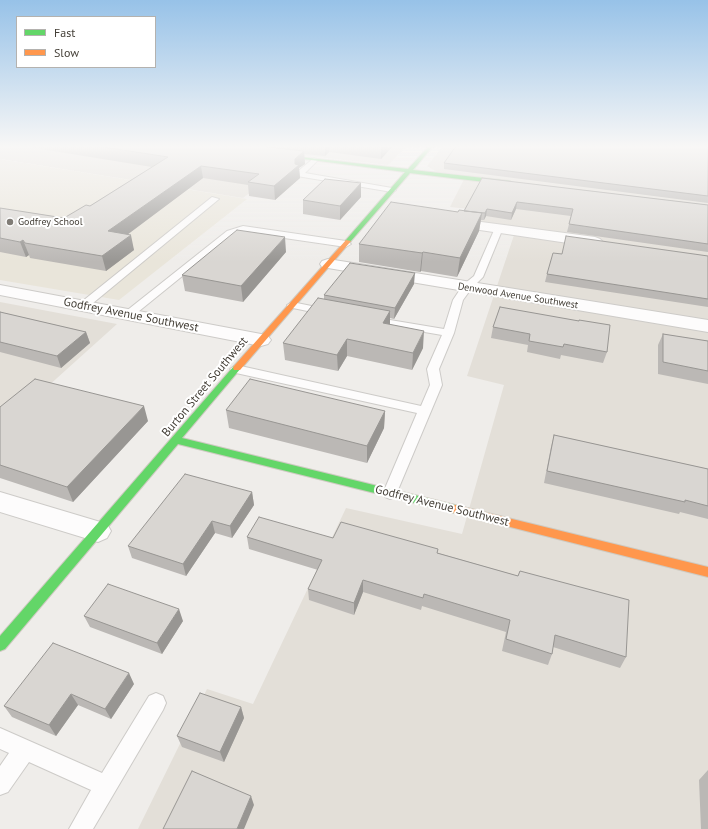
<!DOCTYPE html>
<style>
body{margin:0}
#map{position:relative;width:708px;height:829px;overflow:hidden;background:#efedea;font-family:"PT Sans",sans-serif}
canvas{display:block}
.legend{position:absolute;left:16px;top:16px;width:140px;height:52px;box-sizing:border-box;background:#fff;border:1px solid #b4b2af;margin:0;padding:5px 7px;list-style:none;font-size:12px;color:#443f37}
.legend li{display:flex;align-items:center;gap:8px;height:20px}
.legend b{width:20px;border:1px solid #b4b2af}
</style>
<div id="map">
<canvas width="708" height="829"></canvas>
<ul class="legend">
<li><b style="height:5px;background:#63d668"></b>Fast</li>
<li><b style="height:5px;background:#ff974d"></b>Slow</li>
</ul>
</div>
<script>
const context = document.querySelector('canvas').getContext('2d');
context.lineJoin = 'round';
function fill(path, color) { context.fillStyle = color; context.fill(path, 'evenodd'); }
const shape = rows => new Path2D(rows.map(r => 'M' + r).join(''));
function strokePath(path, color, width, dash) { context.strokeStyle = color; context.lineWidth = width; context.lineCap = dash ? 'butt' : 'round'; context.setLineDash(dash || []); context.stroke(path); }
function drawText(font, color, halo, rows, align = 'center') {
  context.font = font + ' "PT Sans",sans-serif'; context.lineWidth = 4; context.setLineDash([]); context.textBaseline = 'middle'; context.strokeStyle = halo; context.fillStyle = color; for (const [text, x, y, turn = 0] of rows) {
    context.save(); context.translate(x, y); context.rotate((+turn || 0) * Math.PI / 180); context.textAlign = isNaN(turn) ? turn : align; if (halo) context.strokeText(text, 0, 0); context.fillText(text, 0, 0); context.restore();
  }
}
fill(shape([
 [0,146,163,146,292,161,243,198,0,159],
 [219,146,407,146,388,165],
 [443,146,708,146,708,829,138,829,207,689,253,704,346,508,462,534,504,385,467,376,516,229,463,221,469,209,450,207,466,175,437,172,427,166],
 [0,302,117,324,46,388,0,457]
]), '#e3dfd8');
fill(shape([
 [0,159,247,199,119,300,0,280]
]), '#e9e5da');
const lane = shape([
 [314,158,318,160,305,173,392,188,396,190,392,192,297,176,297,172,314,158],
 [212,197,219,199,87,308,79,308,78,306,79,304,212,197],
 [499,225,503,228,483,277,471,289,463,300,454,333,439,369,442,385,395,497,390,499,385,497,383,493,417,413,236,373,230,369,236,365,421,406,430,385,427,369,442,335,372,323,367,320,372,317,444,329,453,300,463,285,474,276,495,228,499,225],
 [243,226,346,241,351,244,346,247,243,232,233,235,133,316,125,316,124,314,125,312,227,231,243,226],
 [292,302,331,310,332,312,327,315,288,307,287,305,292,302],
 [156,693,163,696,166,703,163,710,93,829,69,829,91,790,29,762,8,792,0,795,0,766,9,753,0,749,0,728,102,773,149,696,156,693]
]);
const street = shape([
 [451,218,595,237,600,239,603,242,600,245,595,247,446,225,444,222,446,219,451,218],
 [328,259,708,320,708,332,322,267,320,264,322,261,328,259],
 [0,285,261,334,268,336,271,340,268,344,261,346,0,295,0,285],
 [0,492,107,524,111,531,107,538,98,542,0,512,0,492]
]);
const fast = shape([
 [429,146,433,146,413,170,510,181,513,183,510,185,410,173,350,242,348,243,345,241,346,240,405,172,272,155,274,154,408,169,429,146],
 [234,366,240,366,241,368,182,438,455,505,459,506,460,509,459,512,455,513,178,444,5,649,0,651,0,636,234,366]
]);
const slow = shape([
 [346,240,351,241,240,370,234,370,233,368,234,366,346,240],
 [455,505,708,567,708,577,451,512,450,509,451,506,455,505]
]);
strokePath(lane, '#cdcbc8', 2);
strokePath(street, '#cdcbc8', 2);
strokePath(fast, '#cecac1', 2);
strokePath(slow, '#cecac1', 2);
fill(lane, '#fdfcfc');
fill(street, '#fdfcfc');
fill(fast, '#63d668');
fill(slow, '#ff974d');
fill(shape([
 [22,146,393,146,381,159,329,152,325,156,304,154,305,164,299,168,300,178,275,200,249,196,248,185,203,178,127,235,134,250,106,271,30,258,29,255,26,257,0,252,0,208,64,218,90,206,152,167],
 [708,146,708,203,444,169,444,163],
 [482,178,708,205,708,252,567,232,571,216,516,209,511,220,486,216,484,220,481,220,479,231,457,277,421,271,420,272,359,262,359,244,458,212,464,211],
 [361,197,340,220,303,214,303,200],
 [286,252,243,302,185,291,182,275],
 [562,254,708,256,708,307,545,282,547,274],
 [414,284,394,319,390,318,390,325,423,348,412,370,347,356,338,371,285,360,283,343,324,300,324,295],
 [500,307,607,352,603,363,561,355,560,359,527,352,528,345,491,338,493,327],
 [0,312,86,332,90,343,61,368,0,352],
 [663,334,708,341,708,384,658,374,658,345],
 [0,407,148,421,73,502,0,478],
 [226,410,385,411,384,428,367,463,229,428],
 [554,435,708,469,708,519,680,512,679,514,544,483,551,447],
 [252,492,254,505,232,538,215,533,186,576,132,558,128,546],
 [247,537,333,538,438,553,518,576,520,571,626,657,620,668,553,647,552,654,548,665,502,651,506,632,422,606,421,610,363,592,354,615,309,600,308,589,318,570,249,549],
 [84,616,183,621,162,654,90,627],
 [134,684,111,719,78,705,56,736,12,717,4,706],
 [241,707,244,718,224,762,182,747,177,736],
 [708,770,708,829,701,829,699,780]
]), '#bbb8b5');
fill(shape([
 [0,146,5,146,0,148],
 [325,146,329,146,329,152,325,156],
 [382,146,393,146,381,159,381,147],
 [304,151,305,164,299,168,300,178,275,200,274,186,295,159],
 [201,166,203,178,112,246,108,231],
 [361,183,361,197,340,220,340,206],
 [517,202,516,209,511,220,512,213],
 [487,209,486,216,484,220,485,213],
 [482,213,479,231,457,277,460,258],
 [131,235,134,250,106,271,102,256],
 [285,237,286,252,243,302,241,286],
 [23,240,29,255,26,257,20,242],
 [423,252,421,271,420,272,422,253],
 [415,273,414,284,394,319,395,308],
 [390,311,390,327,383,323],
 [424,331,423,348,412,370,413,353],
 [86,332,90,343,61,368,57,356],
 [347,339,347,356,338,371,337,355],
 [144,406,148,421,73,502,67,487],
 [385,411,384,428,367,463,367,446],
 [252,492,254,505,232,538,230,526],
 [212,521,215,533,186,576,183,564],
 [363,580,363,592,354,615,354,603],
 [179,609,183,621,162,654,157,643],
 [129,673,134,684,111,719,105,709],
 [71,694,78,705,56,736,49,725],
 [241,707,244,718,224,762,220,752],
 [251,796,254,805,244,829,237,829]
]), '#989693');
const building = shape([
 [97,146,258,146,304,151,295,159,295,164,299,165,274,186,248,182,259,174,201,166,108,231,131,235,102,256,25,243,23,240,20,242,0,238,0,208,64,218,86,205,90,206,168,157,97,146],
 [456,146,708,146,708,196,444,163,456,146],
 [482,178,708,205,708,244,569,224,573,209,517,202,512,213,487,209,485,213,464,211,482,178],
 [325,179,361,183,340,206,303,200,325,179],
 [391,202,458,212,459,210,482,213,460,258,423,252,422,253,359,244,391,202],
 [237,230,285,237,241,286,182,275,237,230],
 [566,236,708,256,708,299,547,274,553,253,562,254,566,236],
 [350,263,415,273,395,308,324,295,350,263],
 [318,298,390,311,383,323,424,331,413,353,347,339,337,355,283,343,318,298],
 [500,307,579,321,579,320,610,325,607,352,564,344,563,347,529,341,530,334,493,327,500,307],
 [0,312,86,332,57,356,0,342,0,312],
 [663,334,708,341,708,371,663,362,663,334],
 [35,379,144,406,67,487,0,465,0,407,35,379],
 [250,379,385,411,367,446,226,410,250,379],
 [554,435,708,469,708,506,685,500,685,502,547,471,554,435],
 [185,474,252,492,230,526,212,521,183,564,128,546,185,474],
 [259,517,333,538,341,522,438,549,437,553,518,576,520,571,629,600,626,657,555,635,552,654,506,639,510,620,424,594,423,598,363,580,354,603,308,589,322,560,247,537,259,517],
 [108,584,179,609,157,643,84,616,108,584],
 [53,643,129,673,105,709,71,694,49,725,4,706,53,643],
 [200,693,241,707,220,752,177,736,200,693],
 [192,771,251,796,237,829,163,829,192,771]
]);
fill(building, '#d9d6d2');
strokePath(building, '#989693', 1);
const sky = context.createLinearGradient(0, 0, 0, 262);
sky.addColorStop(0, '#97c2e8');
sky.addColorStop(0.56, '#f8f7f6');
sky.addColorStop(1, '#f8f7f600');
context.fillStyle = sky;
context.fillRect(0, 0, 708, 262);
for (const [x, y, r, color] of [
 [10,222,4,"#807c76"]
]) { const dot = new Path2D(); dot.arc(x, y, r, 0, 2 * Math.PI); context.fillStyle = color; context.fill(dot); strokePath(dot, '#fff', 1.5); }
drawText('10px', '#443f37', '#fff', [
 ["Godfrey School",18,222]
], 'left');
drawText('10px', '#443f37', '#fff', [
 ["Denwood Avenue Southwest",518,296,9]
]);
drawText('12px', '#443f37', '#fff', [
 ["Godfrey Avenue Southwest",131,315,11],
 ["Burton Street Southwest",205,387,-50],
 ["Godfrey Avenue Southwest",442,506,14]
]);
</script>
